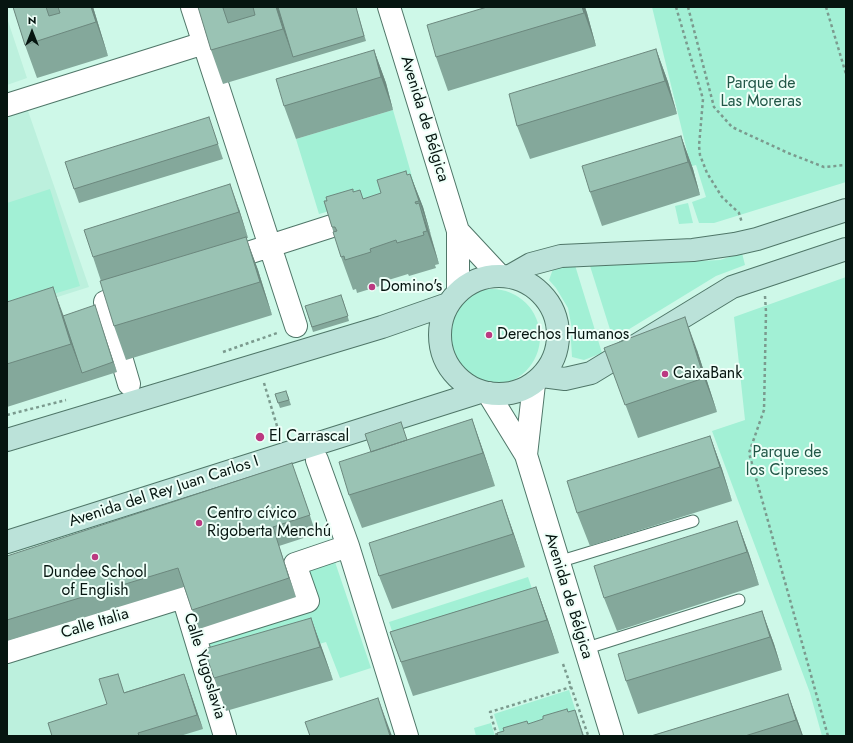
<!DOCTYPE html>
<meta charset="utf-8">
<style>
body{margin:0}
#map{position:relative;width:853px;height:743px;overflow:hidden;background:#cef8e8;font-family:Jost,sans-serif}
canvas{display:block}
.frame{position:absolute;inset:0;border:8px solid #061510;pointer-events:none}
.north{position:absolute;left:12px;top:12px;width:40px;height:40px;-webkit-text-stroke:3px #eefff8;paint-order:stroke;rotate:0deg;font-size:11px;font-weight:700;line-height:16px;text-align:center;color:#061510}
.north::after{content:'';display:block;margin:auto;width:14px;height:18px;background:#061510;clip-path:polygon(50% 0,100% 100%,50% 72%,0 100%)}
</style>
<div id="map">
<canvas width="853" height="743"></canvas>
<div class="frame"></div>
<div class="north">N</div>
</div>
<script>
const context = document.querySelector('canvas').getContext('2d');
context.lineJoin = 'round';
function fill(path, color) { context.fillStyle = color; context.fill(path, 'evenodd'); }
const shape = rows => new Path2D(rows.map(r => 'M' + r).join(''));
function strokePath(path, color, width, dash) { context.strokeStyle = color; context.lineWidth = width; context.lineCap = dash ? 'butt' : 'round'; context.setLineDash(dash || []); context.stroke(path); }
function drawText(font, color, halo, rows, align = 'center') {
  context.font = font + ' Jost,sans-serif'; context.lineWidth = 4; context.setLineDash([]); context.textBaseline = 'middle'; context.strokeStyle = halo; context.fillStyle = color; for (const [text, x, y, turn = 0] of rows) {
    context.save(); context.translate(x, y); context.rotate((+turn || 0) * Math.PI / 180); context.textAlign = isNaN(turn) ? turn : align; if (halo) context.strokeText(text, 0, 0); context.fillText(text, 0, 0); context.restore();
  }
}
fill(shape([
 [7,18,27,78,7,85],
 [27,108,89,287,7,313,7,114],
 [180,607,221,736,7,736,7,662]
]), '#bcf0dd');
fill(shape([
 [652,7,846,7,846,182,714,223,699,223,692,202,706,197,696,165,692,166,688,155],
 [393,110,415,187,319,214,296,139],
 [50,189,80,286,7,308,7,203],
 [688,203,693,223,679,224,675,206],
 [742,253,745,265,716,276,613,339,590,266,720,260],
 [574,262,602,353,584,360,572,357,571,341,572,329,568,308,556,288,549,280,553,269],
 [846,277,846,736,822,736,810,693,712,431,745,420,734,317],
 '444 337a48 48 0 1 1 96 0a48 48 0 1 1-96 0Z',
 [335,562,371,668,340,678,326,642,216,674,205,639,320,603,308,570],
 [528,577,541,615,401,658,389,622],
 [569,690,583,734,576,736,501,736,494,714],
 [491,723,495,736,476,736,474,728]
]), '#a2f0d5');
const lane = shape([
 [558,562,693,521],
 [584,649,739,600]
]);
const street = shape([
 [192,7,296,326],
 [389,7,458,231,458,292],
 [7,105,204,43],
 [458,231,499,275],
 [223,261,360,217],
 [129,384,105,302,134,292],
 [488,393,526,455,612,736],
 [526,455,534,384],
 [317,460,348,546,407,736],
 [196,636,308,601,295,564,348,546],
 [7,652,183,597,225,736]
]);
const secondary = shape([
 '440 335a59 59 0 1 1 118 0a59 59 0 1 1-118 0Z',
 [510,276,531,264,561,256,693,250,735,244,757,239,846,210],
 [542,376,565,379,591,373,732,287,846,249],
 [7,440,382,327,448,304],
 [7,542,480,392]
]);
strokePath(lane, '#4f7668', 13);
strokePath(street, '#4f7668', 24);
strokePath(secondary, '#4f7668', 24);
strokePath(shape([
 [676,7,703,99,699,146,700,155,707,173,722,197,739,213,742,223],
 [688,7,714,107,732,127,788,153,824,167,846,165],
 [826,7,846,74],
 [765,296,766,312,764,410,749,453,828,736],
 [223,352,277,333],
 [264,383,280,436],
 [7,415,66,400],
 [563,664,588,735,586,736],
 [497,736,490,712,571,687]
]), '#7b9a8e', 2.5, [3, 3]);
strokePath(lane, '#fff', 11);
strokePath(street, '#fff', 22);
strokePath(secondary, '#bbe2d9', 22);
fill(shape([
 [13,7,93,7,108,56,37,78,25,45],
 [198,7,356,7,366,41,223,84,211,50],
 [487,7,585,7,587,13,596,46,448,91,436,57],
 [656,49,668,82,677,114,530,159,517,126],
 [374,50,386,83,393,110,296,139,284,106],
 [214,132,223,159,79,203,74,189],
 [681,136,693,169,700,195,602,226,590,192],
 [410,174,423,207,439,264,435,265,436,268,409,276,408,274,382,282,383,285,357,293,356,289,353,290,341,257,324,201,353,192,364,199,381,193,407,175],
 [239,209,248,238,246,238,258,270,272,315,126,360,114,326,101,281,93,257],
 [343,300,349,321,313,332,305,306],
 [7,302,63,316,98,315,117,372,7,407],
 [604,348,697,350,717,412,638,438],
 [275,394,288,396,291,405,280,408],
 [472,419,495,486,362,528,349,495,407,440],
 [710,436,722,469,732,501,590,546,577,513],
 [299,482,316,534,279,546,296,597,199,629,184,587,7,641,7,556],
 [502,500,525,567,392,609,379,576],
 [737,521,749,554,759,585,617,631,604,598],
 [536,587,548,620,559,653,413,696,390,632],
 [762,611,774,644,782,670,638,714,626,681],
 [311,618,333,680,226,711,214,678],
 [184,674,203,729,180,736,52,736,107,704,125,692],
 [788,694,803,736,651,736]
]), '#84a89b');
fill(shape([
 [91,7,93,7,108,56,96,22],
 [276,7,278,7,293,57,283,29],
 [582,7,585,7,587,13,596,46],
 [656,49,668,82,677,114,665,81],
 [374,50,386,83,393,110,381,77],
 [681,136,693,169,700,195,688,162],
 [410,174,423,207,431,235,419,201],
 [230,184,239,209,248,238,239,212],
 [419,203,431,237,439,264,427,231],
 [246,237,258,270,272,315,260,282],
 [53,287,67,325,82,373,71,344],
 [95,305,98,315,117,372,113,362],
 [685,317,697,350,717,412,704,378],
 [472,419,484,453,495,486,483,453],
 [710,436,722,469,732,501,720,467],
 [502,500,514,534,525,567,513,534],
 [737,521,749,554,759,585,747,552],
 [273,527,279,546,296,597,289,578],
 [536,587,548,620,559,653,547,620],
 [762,611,774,644,782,670,770,637],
 [311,618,323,651,333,680,320,647],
 [184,674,189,688,203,729,197,715],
 [788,694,800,727,803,736,802,736,796,720],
 [378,698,392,736,390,736],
 [575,710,584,736,583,736]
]), '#6c887e');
const building = shape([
 [13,7,46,7,49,16,60,13,58,7,91,7,96,22,25,45,13,7],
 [198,7,225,7,223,8,228,23,255,15,253,7,276,7,283,29,211,50,198,7],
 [278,7,356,7,364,36,293,57,278,7],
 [487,7,582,7,584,13,436,57,427,25,487,7],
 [656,49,665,81,517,126,509,94,656,49],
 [374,50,381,77,284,106,276,79,374,50],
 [209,117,218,144,74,189,65,162,209,117],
 [681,136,688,162,590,192,582,166,681,136],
 [406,171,407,175,410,174,419,201,415,202,416,204,419,203,427,231,423,232,424,235,397,243,396,240,370,249,371,252,345,260,344,256,341,257,333,232,337,231,335,227,332,227,324,201,327,201,326,197,353,189,353,192,360,190,363,199,381,193,377,180,406,171],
 [230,184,239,212,93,257,84,230,230,184],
 [246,237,260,282,114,326,100,281,246,237],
 [53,287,71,344,7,364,7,302,53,287],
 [341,295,348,316,312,327,305,306,341,295],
 [95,305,113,362,82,373,63,316,95,305],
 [685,317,704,378,625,405,604,348,685,317],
 [286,391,289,400,278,403,275,394,286,391],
 [472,419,483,453,349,495,339,462,472,419],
 [401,422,407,440,371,452,365,434,401,422],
 [710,436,720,467,577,513,567,481,710,436],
 [292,463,310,515,273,527,289,578,192,610,178,568,7,620,7,556,292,463],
 [502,500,513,534,379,576,369,543,502,500],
 [737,521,747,552,604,598,594,566,737,521],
 [536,587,547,620,401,662,390,632,536,587],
 [762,611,770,637,626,681,618,654,762,611],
 [311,618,320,647,214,678,204,649,311,618],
 [118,674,124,693,184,674,197,715,138,733,139,736,52,736,48,723,107,704,99,679,118,674],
 [788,694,796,720,745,736,651,736,788,694],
 [378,698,390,736,310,736,305,722,378,698],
 [567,709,568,712,575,710,583,736,498,736,497,733,504,731,503,728,527,721,528,724,543,719,543,716,567,709]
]);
fill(building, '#9ac3b4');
strokePath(building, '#6c887e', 1);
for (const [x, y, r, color] of [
 [372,287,4,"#bb3981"],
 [489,335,4,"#bb3981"],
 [665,374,4,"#bb3981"],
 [260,437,5,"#bb3981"],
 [199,523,4,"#bb3981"],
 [95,557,4,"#bb3981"]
]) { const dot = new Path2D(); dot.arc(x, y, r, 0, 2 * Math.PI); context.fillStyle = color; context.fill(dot); strokePath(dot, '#eefff8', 1.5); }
drawText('16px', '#215747', '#eefff8', [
 ["Parque de",761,84],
 ["Las Moreras",761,102],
 ["Parque de",787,453],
 ["los Cipreses",787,471]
]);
drawText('16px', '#061510', '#eefff8', [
 ["Avenida de Bélgica",424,119,73],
 ["Avenida del Rey Juan Carlos I",164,492,-18],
 ["Avenida de Bélgica",568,596,73],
 ["Calle Italia",95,624,-17],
 ["Calle Yugoslavia",204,666,73]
]);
drawText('16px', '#061510', '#eefff8', [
 ["Domino's",380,287],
 ["Derechos Humanos",497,335],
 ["CaixaBank",673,374],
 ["El Carrascal",269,437],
 ["Centro cívico",207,514],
 ["Rigoberta Menchú",207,532],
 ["Dundee School",95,573,"center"],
 ["of English",95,591,"center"]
], 'left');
</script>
